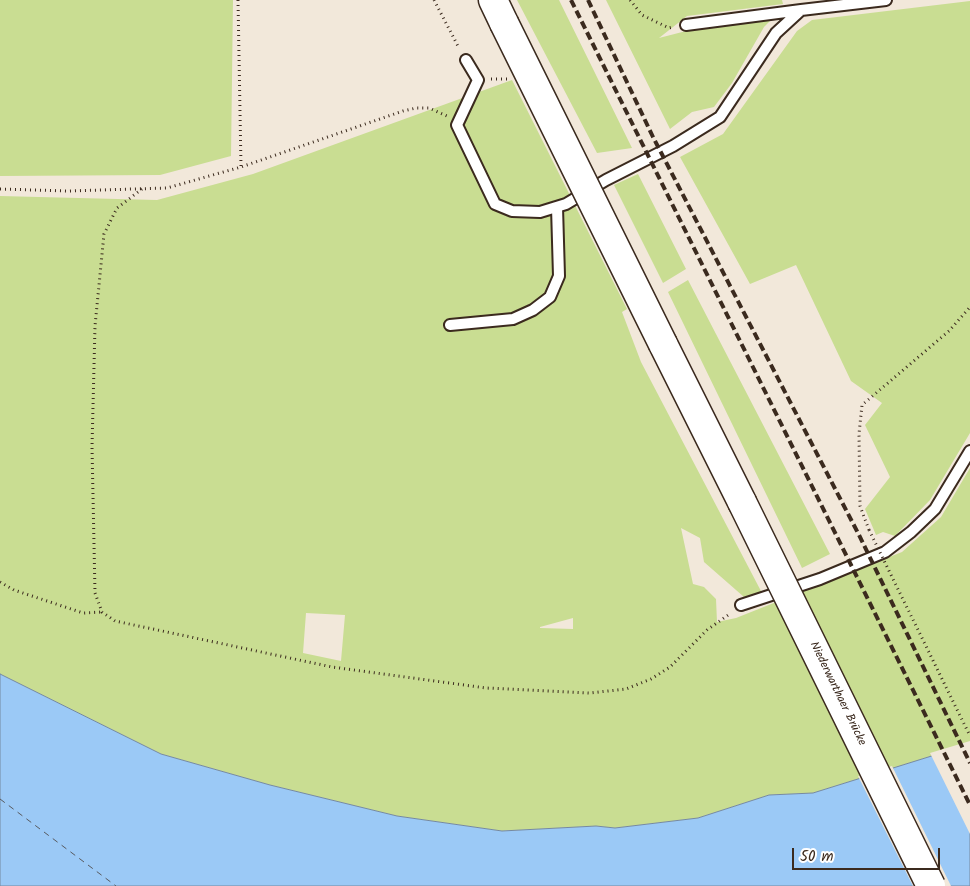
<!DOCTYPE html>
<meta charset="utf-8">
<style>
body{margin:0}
#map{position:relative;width:970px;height:886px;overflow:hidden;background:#f2e8da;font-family:Kalam,sans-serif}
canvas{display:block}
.scale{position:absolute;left:792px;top:848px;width:148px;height:22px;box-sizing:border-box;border:2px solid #3b2a1e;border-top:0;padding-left:6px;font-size:15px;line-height:18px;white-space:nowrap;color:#3b2a1e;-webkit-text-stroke:4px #fff;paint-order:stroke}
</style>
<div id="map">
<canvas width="970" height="886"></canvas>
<div class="scale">50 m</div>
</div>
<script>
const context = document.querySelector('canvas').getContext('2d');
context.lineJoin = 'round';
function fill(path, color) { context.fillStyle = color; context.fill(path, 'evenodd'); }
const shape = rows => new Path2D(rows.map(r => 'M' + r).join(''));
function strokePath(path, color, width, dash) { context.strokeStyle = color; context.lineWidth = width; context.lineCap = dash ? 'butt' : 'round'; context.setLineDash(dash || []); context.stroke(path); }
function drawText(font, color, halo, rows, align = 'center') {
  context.font = font + ' Kalam,sans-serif'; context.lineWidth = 4; context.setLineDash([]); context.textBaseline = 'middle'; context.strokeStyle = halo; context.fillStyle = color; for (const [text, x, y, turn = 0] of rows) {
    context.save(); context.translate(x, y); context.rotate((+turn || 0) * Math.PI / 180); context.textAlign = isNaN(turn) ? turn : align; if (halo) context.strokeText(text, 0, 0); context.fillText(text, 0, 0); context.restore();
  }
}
fill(shape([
 [0,0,233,0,231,156,160,175,0,176],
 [517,0,559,0,632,148,597,153],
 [606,0,782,0,783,4,687,16,659,38,690,30,762,18,772,19,764,27,732,83,714,107,692,112,670,129],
 [970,1,970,433,930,500,895,536,883,532,876,535,865,509,890,477,865,425,882,403,851,381,796,265,750,284,680,157,723,134,797,31,812,20],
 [512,80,627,309,622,312,641,362,762,593,744,597,704,562,700,538,681,528,693,584,704,587,716,599,717,622,736,618,902,552,941,517,970,468,970,744,813,793,769,795,698,818,615,828,596,826,502,831,397,816,270,785,161,754,0,674,0,196,157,200,253,174],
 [306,613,345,615,341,661,303,653],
 [573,618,573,629,540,628,540,627],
 [638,174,686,269,663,283,614,185],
 [688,280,830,554,802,568,668,292]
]), '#c9dd92');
const water = shape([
 [0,674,161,754,270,785,397,816,502,831,596,826,615,828,698,818,769,795,813,793,970,744,970,886,0,886,0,674]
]);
fill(water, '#9bc9f6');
strokePath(water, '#7589a0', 1);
fill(shape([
 [970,741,970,834,930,753],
 [892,766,951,886,913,886,858,776]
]), '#f2e8da');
strokePath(shape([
 [0,799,116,886]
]), '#585a5f', 1, [6, 5]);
const lane = shape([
 [686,25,801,10],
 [466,60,478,80,457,125,495,204,512,211,540,212,566,204,606,180,673,146,720,117,776,33,801,10,886,0],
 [450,325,513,319,533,310,550,297,559,276,557,207],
 [741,605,820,579,885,552,911,532,935,509,970,451]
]);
const secondary = shape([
 [493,0,504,23],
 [663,344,742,502]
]);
strokePath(lane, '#3b2a1e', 14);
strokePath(secondary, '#3b2a1e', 31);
strokePath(shape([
 [238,0,241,167],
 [434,0,459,48],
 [630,0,642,15,669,28,673,27],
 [491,79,507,79],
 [0,189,68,191,167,188,241,167,403,111,416,108,429,108,447,116],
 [142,189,117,208,104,234,95,326,92,447,95,593,102,612,115,621,332,667,486,688,590,693,626,689,651,679,670,667,707,630,731,613],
 [869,530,860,506,859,434,862,405,949,331,970,307],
 [0,582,14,590,83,613,102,612]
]), '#3b2a1e', 3, [1, 4]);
strokePath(lane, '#fff', 10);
strokePath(secondary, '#fff', 28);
strokePath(shape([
 [571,0,970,805],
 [588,0,653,137,859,535,970,763]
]), '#3b2a1e', 4, [8, 4]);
const secondaryBridge = shape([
 [504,23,663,344],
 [742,502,931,886]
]);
strokePath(secondaryBridge, '#3b2a1e', 31, []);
strokePath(shape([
 [869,530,970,736]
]), '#3b2a1e', 3, [1, 4]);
strokePath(secondaryBridge, '#fff', 28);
drawText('12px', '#3b2a1e', '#fff', [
 ["Niederwarthaer Brücke",837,694,64]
]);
</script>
